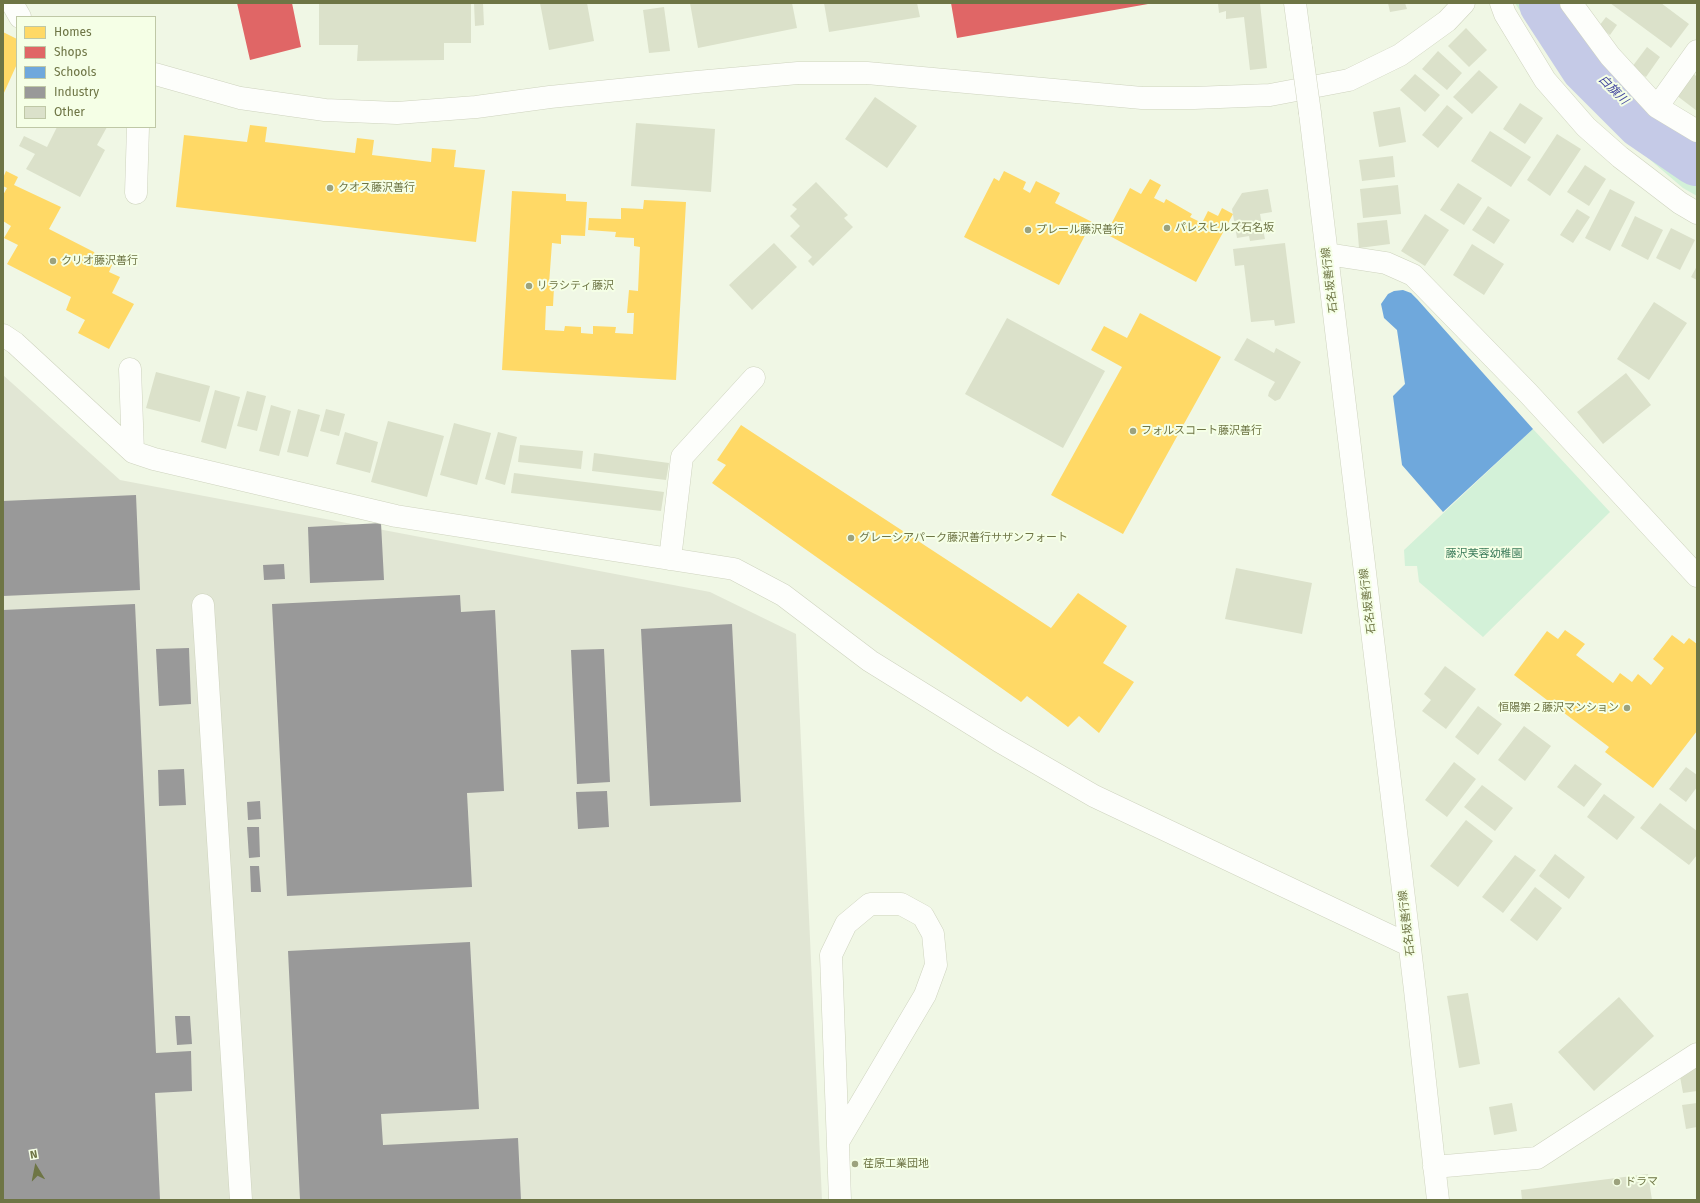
<!DOCTYPE html>
<meta charset="utf-8">
<style>
body{margin:0}
#map{position:relative;width:1700px;height:1203px;overflow:hidden;background:#f0f7e5;font-family:"Fira Sans",sans-serif}
canvas{display:block}
.frame{position:absolute;inset:0;border:4px solid #6e7545;pointer-events:none}
.legend{position:absolute;left:16px;top:16px;width:140px;height:112px;box-sizing:border-box;background:#f5ffe6;border:1px solid #bfc8a6;margin:0;padding:5px 7px;list-style:none;font-size:12px;color:#6e7545}
.legend li{display:flex;align-items:center;gap:8px;height:20px}
.legend b{width:20px;border:1px solid #bfc8a6}
.north{position:absolute;left:16px;top:1147px;width:40px;height:40px;-webkit-text-stroke:3px #f5ffe6;paint-order:stroke;rotate:350deg;font-size:11px;font-weight:700;line-height:16px;text-align:center;color:#6e7545}
.north::after{content:'';display:block;margin:auto;width:14px;height:18px;background:#6e7545;clip-path:polygon(50% 0,100% 100%,50% 72%,0 100%)}
</style>
<div id="map">
<canvas width="1700" height="1203"></canvas>
<div class="frame"></div>
<ul class="legend">
<li><b style="height:11px;background:#ffd966"></b>Homes</li>
<li><b style="height:11px;background:#e06666"></b>Shops</li>
<li><b style="height:11px;background:#6fa8dc"></b>Schools</li>
<li><b style="height:11px;background:#999"></b>Industry</li>
<li><b style="height:11px;background:#dbe1ca"></b>Other</li>
</ul>
<div class="north">N</div>
</div>
<script>
const context = document.querySelector('canvas').getContext('2d');
context.lineJoin = 'round';
function fill(path, color) { context.fillStyle = color; context.fill(path, 'evenodd'); }
const shape = rows => new Path2D(rows.map(r => 'M' + r).join(''));
function strokePath(path, color, width, dash) { context.strokeStyle = color; context.lineWidth = width; context.lineCap = dash ? 'butt' : 'round'; context.setLineDash(dash || []); context.stroke(path); }
function drawText(font, color, halo, rows, align = 'center') {
  context.font = font + ' "Fira Sans","Noto Sans JP",sans-serif'; context.lineWidth = 4; context.setLineDash([]); context.textBaseline = 'middle'; context.strokeStyle = halo; context.fillStyle = color; for (const [text, x, y, turn = 0] of rows) {
    context.save(); context.translate(x, y); context.rotate((+turn || 0) * Math.PI / 180); context.textAlign = isNaN(turn) ? turn : align; if (halo) context.strokeText(text, 0, 0); context.fillText(text, 0, 0); context.restore();
  }
}
fill(shape([
 [3,375,120,480,710,592,796,634,822,1200,3,1200]
]), '#e1e6d4');
fill(shape([
 [1515,3,1536,3,1546,21,1581,71,1636,130,1697,171,1697,196,1683,188,1600,117,1560,72],
 [1533,429,1610,512,1483,637,1419,582,1417,566,1405,566,1404,550]
]), '#d3f1d8');
fill(shape([
 [3,32,17,39,17,64,3,95],
 [250,125,267,127,265,142,355,153,357,138,374,140,372,155,431,162,432,148,456,150,454,167,485,170,476,242,176,207,184,135,247,142],
 [6,171,18,177,14,185,61,207,49,229,94,252,100,266,104,253,115,258,109,272,120,277,112,293,134,304,109,349,78,333,85,320,66,310,71,297,7,264,18,245,4,238,11,226,3,221,3,195,7,188,3,186,3,178],
 [1004,171,1026,182,1023,189,1030,193,1036,181,1060,193,1055,203,1092,222,1059,285,964,237,994,178,999,181],
 [1150,179,1161,185,1154,198,1164,203,1166,199,1192,214,1190,217,1202,223,1208,211,1218,216,1222,208,1233,214,1196,282,1106,234,1130,188,1141,194],
 [512,191,566,194,566,201,587,202,585,236,561,235,561,244,552,243,549,284,554,287,553,306,546,306,545,330,564,331,565,326,581,327,581,333,593,334,593,326,616,327,615,333,633,334,634,313,627,313,629,290,638,291,640,247,634,246,634,238,615,237,616,232,588,230,589,218,621,219,621,208,643,209,644,200,686,202,676,380,502,370],
 [1140,313,1221,357,1123,534,1051,495,1122,367,1091,350,1104,326,1127,338],
 [741,425,1051,628,1078,593,1127,626,1103,663,1134,682,1099,733,1079,716,1068,727,1027,696,1021,702,712,483,726,465,717,460],
 [1565,630,1585,644,1576,655,1613,683,1620,673,1632,682,1638,674,1651,685,1664,668,1653,659,1672,635,1684,644,1689,638,1697,644,1697,731,1653,788,1605,752,1609,747,1514,675,1547,631,1558,639]
]), '#ffd966');
fill(shape([
 [237,3,292,3,301,47,250,60],
 [951,3,1147,3,1148,4,957,38]
]), '#e06666');
fill(shape([
 [1403,290,1411,293,1417,299,1533,429,1443,512,1402,465,1393,396,1405,384,1397,330,1384,318,1381,304,1388,294,1394,291]
]), '#6fa8dc');
fill(shape([
 [136,495,140,590,3,596,3,501],
 [381,523,384,580,310,583,308,527],
 [284,564,285,579,264,580,263,565],
 [460,595,461,612,495,610,504,791,467,793,472,887,287,896,272,604],
 [135,604,156,1053,191,1051,192,1091,155,1093,160,1200,3,1200,3,610],
 [732,624,741,802,650,806,641,629],
 [189,648,191,704,159,706,156,649],
 [604,649,610,782,577,784,571,650],
 [184,769,186,805,159,806,158,770],
 [607,791,609,827,578,829,576,792],
 [260,801,261,819,248,820,247,802],
 [247,827,259,827,260,857,249,858],
 [250,866,259,866,261,892,251,892],
 [470,942,479,1109,381,1114,383,1145,518,1138,521,1200,300,1200,288,951],
 [175,1016,190,1016,192,1044,177,1045]
]), '#999');
strokePath(shape([
 [1547,3,1588,66,1643,121,1697,158]
]), '#c5cae7', 56);
fill(shape([
 [319,3,471,3,471,43,444,43,444,60,357,61,358,45,319,45],
 [474,3,483,3,484,25,475,26],
 [540,3,587,3,594,41,549,50],
 [690,3,792,3,797,28,698,48],
 [824,3,917,3,920,17,829,32],
 [1218,3,1260,3,1267,68,1250,70,1244,17,1226,19,1226,11,1219,13],
 [1388,3,1405,3,1407,9,1390,12],
 [1610,3,1661,3,1689,24,1671,48],
 [664,7,670,51,649,53,643,10],
 [1606,17,1617,25,1610,35,1599,26],
 [1466,28,1487,50,1469,67,1448,46],
 [1647,47,1660,57,1646,77,1632,67],
 [1438,51,1462,73,1447,90,1422,69],
 [1479,70,1498,87,1472,114,1453,97],
 [1693,73,1697,77,1697,111,1676,95],
 [1415,74,1440,95,1425,112,1400,90],
 [875,97,917,126,887,168,845,139],
 [1520,103,1543,118,1525,144,1503,129],
 [1447,105,1463,118,1438,148,1422,135],
 [1400,107,1406,142,1379,147,1373,112],
 [636,123,715,129,711,192,631,186],
 [57,127,107,127,97,145,105,150,80,197,26,169,35,154,19,146,24,136,47,147],
 [1490,131,1531,157,1511,187,1471,161],
 [1557,134,1581,149,1550,196,1527,180],
 [1393,156,1395,177,1362,181,1359,160],
 [1585,165,1606,179,1589,206,1567,192],
 [816,182,848,215,844,218,853,227,813,266,808,261,812,257,790,236,800,226,790,216,797,209,792,205],
 [1458,183,1482,198,1464,225,1440,210],
 [1398,185,1401,214,1363,218,1360,189],
 [1268,189,1272,212,1260,214,1265,239,1250,241,1249,236,1237,238,1232,209,1242,193],
 [1610,189,1635,202,1610,251,1585,238],
 [1488,206,1510,220,1494,244,1472,230],
 [1577,209,1590,217,1573,243,1560,235],
 [1425,214,1449,230,1425,266,1401,251],
 [1635,216,1663,230,1648,260,1621,246],
 [1387,220,1390,244,1359,248,1357,223],
 [1671,228,1695,240,1680,270,1656,258],
 [774,243,797,267,752,310,729,285],
 [1285,243,1295,323,1275,326,1274,320,1251,322,1244,265,1235,266,1233,249],
 [1472,244,1504,264,1484,295,1453,275],
 [1697,266,1697,280,1691,277],
 [1654,302,1687,323,1649,380,1617,359],
 [1007,318,1105,371,1063,448,965,394],
 [1247,338,1274,353,1276,348,1301,362,1280,399,1275,401,1268,396,1269,392,1275,382,1234,360],
 [156,372,210,386,200,422,146,408],
 [1626,373,1651,405,1603,444,1577,412],
 [215,390,240,397,226,449,201,442],
 [247,391,266,396,257,431,237,426],
 [271,405,291,411,279,456,259,451],
 [298,409,320,415,308,457,287,452],
 [326,409,345,414,339,436,320,431],
 [388,421,444,436,427,497,371,482],
 [454,423,491,433,477,485,440,475],
 [345,432,378,442,370,473,336,464],
 [498,432,517,437,505,485,485,479],
 [520,445,583,451,581,469,518,462],
 [594,453,669,463,666,480,592,471],
 [514,473,664,492,661,511,511,493],
 [1236,568,1312,583,1302,634,1225,619],
 [1445,666,1476,689,1446,729,1422,711,1431,700,1424,694],
 [1478,706,1502,724,1478,755,1455,737],
 [1524,726,1551,746,1525,781,1498,760],
 [1454,762,1476,779,1447,817,1425,800],
 [1575,764,1602,784,1584,807,1557,787],
 [1686,767,1697,775,1697,787,1686,802,1669,789],
 [1482,785,1513,808,1495,831,1464,807],
 [1604,794,1635,817,1617,840,1587,817],
 [1660,803,1697,831,1697,855,1689,865,1640,828],
 [1466,820,1493,841,1458,887,1430,866],
 [1555,854,1585,877,1569,899,1539,876],
 [1515,855,1536,870,1503,913,1482,897],
 [1535,887,1562,908,1537,941,1510,920],
 [1468,993,1480,1064,1459,1068,1447,996],
 [1619,997,1654,1036,1594,1091,1558,1052],
 [1697,1068,1697,1091,1683,1093,1679,1071],
 [1512,1103,1517,1131,1494,1135,1489,1107],
 [1697,1103,1697,1127,1686,1129,1682,1105],
 [1648,1174,1652,1200,1522,1200,1521,1190]
]), '#dbe1ca');
const minor = shape([
 [12,3,20,17],
 [1295,3,1301,48],
 [1501,3,1505,14,1545,80,1586,127,1620,157,1680,203,1697,213],
 [1571,3,1610,56,1657,107,1697,131],
 [155,74,240,98,325,110,397,113,476,107,550,97,697,82,798,73,867,73,1142,98,1194,98,1270,95,1349,80,1400,55,1447,21,1464,3],
 [1657,107,1697,51],
 [1310,113,1415,990,1438,1200],
 [136,193,138,127],
 [1327,254,1386,263,1413,275,1528,393,1697,576],
 [3,335,15,343,133,452,154,459,396,516,734,569,783,595,870,661,999,741,1094,796,1409,945],
 [130,369,133,452],
 [670,559,682,457,754,378],
 [203,605,241,1200],
 [838,1142,925,995,936,965,933,934,923,916,901,904,870,904,846,924,831,955,840,1200],
 [1434,1167,1537,1158,1697,1054]
]);
strokePath(minor, '#ced3be', 23);
strokePath(minor, '#fdfefb', 22);
const minorBridge = shape([
 [1301,48,1310,113]
]);
strokePath(minorBridge, '#ced3be', 23, []);
strokePath(minorBridge, '#fdfefb', 22);
for (const [x, y, r, color] of [
 [330,188,4,"#9ca27d"],
 [1167,228,4,"#9ca27d"],
 [1028,230,4,"#9ca27d"],
 [53,261,4,"#9ca27d"],
 [529,286,4,"#9ca27d"],
 [1133,431,4,"#9ca27d"],
 [851,538,4,"#9ca27d"],
 [1627,708,4,"#9ca27d"],
 [855,1164,4,"#9ca27d"],
 [1617,1182,4,"#9ca27d"]
]) { const dot = new Path2D(); dot.arc(x, y, r, 0, 2 * Math.PI); context.fillStyle = color; context.fill(dot); strokePath(dot, '#f5ffe6', 1.5); }
drawText('11px', '#6e7545', '#f5ffe6', [
 ["クオス藤沢善行",338,188],
 ["パレスヒルズ石名坂",1175,228],
 ["プレール藤沢善行",1036,230],
 ["クリオ藤沢善行",61,261],
 ["リラシティ藤沢",537,286],
 ["フォルスコート藤沢善行",1141,431],
 ["グレーシアパーク藤沢善行サザンフォート",859,538],
 ["恒陽第２藤沢マンション",1619,708,"right"],
 ["荏原工業団地",863,1164],
 ["ドラマ",1625,1182]
], 'left');
drawText('11px', '#6e7545', '#f5ffe6', [
 ["石名坂善行線",1330,280,-97],
 ["石名坂善行線",1368,601,-97],
 ["石名坂善行線",1407,923,-97]
]);
drawText('11px', '#3c7c5b', '#f5ffe6', [
 ["藤沢芙蓉幼稚園",1484,554]
]);
drawText('italic 12px', '#4549a0', '#f5ffe6', [
 ["白旗川",1613,90,45]
]);
</script>
